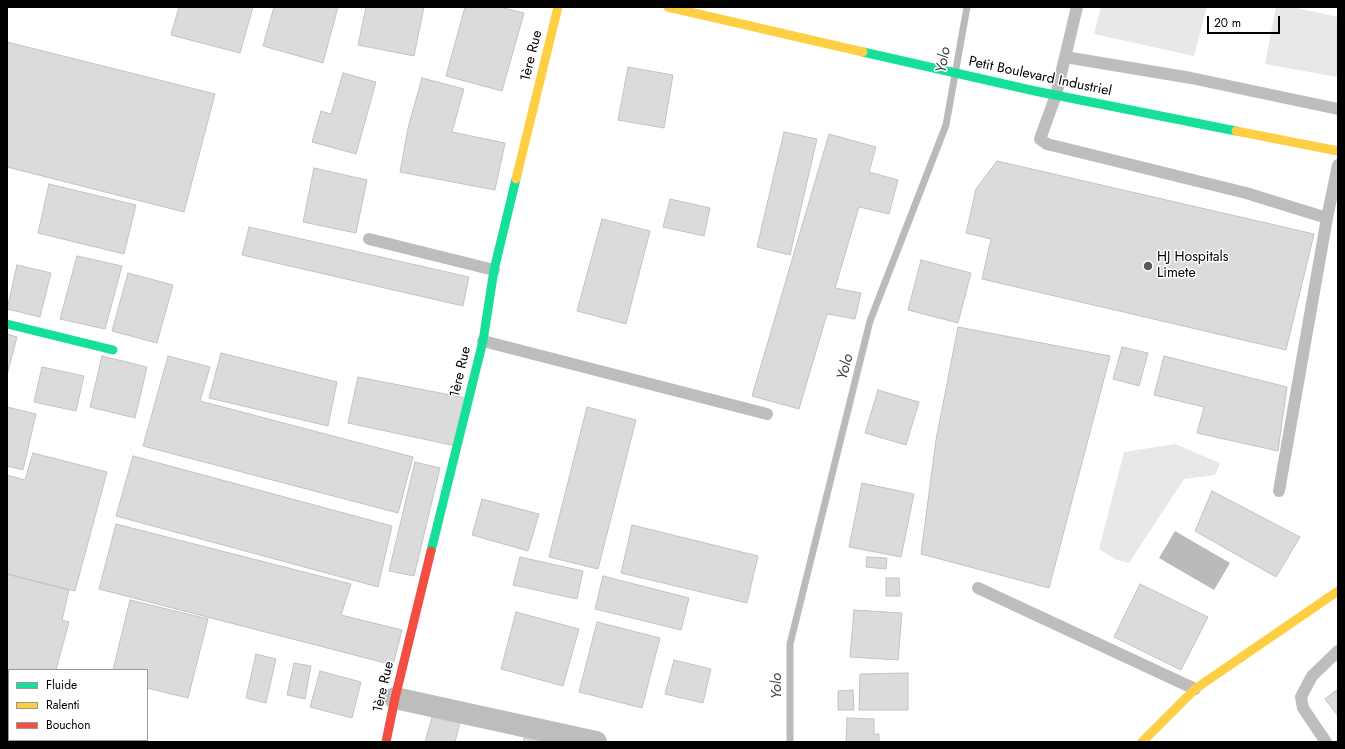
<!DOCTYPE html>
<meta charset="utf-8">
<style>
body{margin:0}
#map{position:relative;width:1345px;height:749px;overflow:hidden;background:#fff;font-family:Jost,sans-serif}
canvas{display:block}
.frame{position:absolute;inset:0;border:8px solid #000;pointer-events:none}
.legend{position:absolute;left:8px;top:669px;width:140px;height:72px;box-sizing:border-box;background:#fff;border:1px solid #999;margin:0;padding:5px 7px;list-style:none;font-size:12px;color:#000}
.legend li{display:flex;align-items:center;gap:8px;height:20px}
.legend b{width:20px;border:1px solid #999}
.scale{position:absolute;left:1207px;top:16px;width:73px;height:18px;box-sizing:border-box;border:2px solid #000;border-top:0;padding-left:5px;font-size:12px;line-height:14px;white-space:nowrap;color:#000;-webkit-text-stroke:3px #fff;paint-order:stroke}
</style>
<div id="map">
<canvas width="1345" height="749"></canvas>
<div class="frame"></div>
<ul class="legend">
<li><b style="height:5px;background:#16e098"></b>Fluide</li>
<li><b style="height:5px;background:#ffcf43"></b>Ralenti</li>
<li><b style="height:5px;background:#f24e42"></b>Bouchon</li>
</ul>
<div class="scale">20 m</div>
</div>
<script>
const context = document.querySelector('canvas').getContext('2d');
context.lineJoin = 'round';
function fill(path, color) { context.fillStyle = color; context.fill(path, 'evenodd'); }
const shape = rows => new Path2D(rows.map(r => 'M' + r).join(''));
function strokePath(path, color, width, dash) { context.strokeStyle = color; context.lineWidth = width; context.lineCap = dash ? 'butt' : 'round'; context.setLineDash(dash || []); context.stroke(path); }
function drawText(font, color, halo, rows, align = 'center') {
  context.font = font + ' Jost,sans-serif'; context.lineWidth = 3; context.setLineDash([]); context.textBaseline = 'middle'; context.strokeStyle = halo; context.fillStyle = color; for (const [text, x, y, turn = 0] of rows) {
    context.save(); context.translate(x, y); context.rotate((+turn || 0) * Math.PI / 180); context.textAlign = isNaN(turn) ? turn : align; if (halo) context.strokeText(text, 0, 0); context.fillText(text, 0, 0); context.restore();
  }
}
fill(shape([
 [1101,7,1207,7,1194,56,1094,34],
 [1276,7,1292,7,1338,17,1338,77,1265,64],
 [1175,444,1220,463,1215,475,1184,479,1129,563,1117,560,1099,549,1124,452]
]), '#e8e8e8');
fill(shape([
 [1175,531,1230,563,1214,590,1159,558]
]), '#bababa');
strokePath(shape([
 [790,742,790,644,870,321,946,125,967,7]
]), '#bababa', 7);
const building = shape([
 [179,7,253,7,240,53,171,35,179,7],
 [274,7,338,7,323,63,263,46,274,7],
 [366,7,424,7,414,56,358,45,366,7],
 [465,7,500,7,524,13,502,91,446,76,465,7],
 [7,42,215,94,184,212,7,167,7,42],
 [628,67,673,75,664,128,618,120,628,67],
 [343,73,376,82,356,154,312,142,321,111,331,114,343,73],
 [422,78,464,89,452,132,505,143,495,190,400,172,408,128,422,78],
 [784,132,817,139,790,255,757,247,784,132],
 [829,134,876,147,869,172,898,180,889,214,859,207,835,288,861,293,855,319,827,314,799,409,752,396,829,134],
 [997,161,1314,234,1286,350,982,279,991,239,966,233,976,189,997,161],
 [314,168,367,180,356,233,303,222,314,168],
 [49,184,136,205,124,254,38,233,49,184],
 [670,199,710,208,704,236,663,227,670,199],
 [602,219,650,231,626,324,577,311,602,219],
 [249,227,469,277,463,306,242,255,249,227],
 [77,256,122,266,105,329,60,319,77,256],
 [921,260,971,273,958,323,908,310,921,260],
 [17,265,51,273,40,317,7,309,17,265],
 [128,273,173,285,157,343,112,331,128,273],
 [958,327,1110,356,1049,588,921,554,936,440,958,327],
 [7,334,17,337,7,375,7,334],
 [1122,347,1148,353,1139,386,1113,379,1122,347],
 [221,353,337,382,328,426,209,398,221,353],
 [102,356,147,367,135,418,90,407,102,356],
 [168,356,210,367,200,401,413,457,398,513,143,446,168,356],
 [1164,356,1287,387,1278,451,1197,433,1204,407,1154,395,1164,356],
 [42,367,84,376,76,411,34,402,42,367],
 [358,377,466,398,456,446,348,423,358,377],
 [878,390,919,402,906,445,865,433,878,390],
 [7,407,36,414,23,470,7,466,7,407],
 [587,407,636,420,598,569,549,557,587,407],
 [33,453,107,472,75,591,7,574,7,475,25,480,33,453],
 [133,456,392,526,378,587,116,516,133,456],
 [415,462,440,468,414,576,389,571,415,462],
 [862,483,914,494,901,557,849,547,862,483],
 [1212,491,1300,537,1276,577,1195,531,1212,491],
 [482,499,539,514,528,551,472,535,482,499],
 [116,524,351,584,341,615,402,630,393,665,99,589,116,524],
 [632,525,758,556,747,603,621,573,632,525],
 [520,557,583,571,577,599,513,585,520,557],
 [867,557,887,558,886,569,866,567,867,557],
 [7,574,69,590,62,620,69,622,56,670,9,670,9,740,38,740,38,742,7,742,7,574],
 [603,576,689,598,681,630,595,609,603,576],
 [886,578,899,578,900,596,886,596,886,578],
 [1140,584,1208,617,1181,670,1114,637,1140,584],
 [130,600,208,619,188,698,147,688,147,670,113,670,130,600],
 [854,610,902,613,898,660,850,657,854,610],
 [516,612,579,629,563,686,501,669,516,612],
 [597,622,660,638,642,708,579,692,597,622],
 [256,654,276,659,266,703,246,698,256,654],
 [674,660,711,669,703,703,665,694,674,660],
 [294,663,311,666,305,699,287,695,294,663],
 [320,671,361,682,352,718,310,707,320,671],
 [908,673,908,710,859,710,860,674,908,673],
 [1338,689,1338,716,1325,699,1338,689],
 [853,690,854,710,838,710,838,691,853,690],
 [433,714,460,722,455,742,425,742,433,714],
 [847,718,874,719,874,734,879,734,879,742,846,742,847,718],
 [525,736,548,742,523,742,525,736],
 [64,740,123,740,131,742,63,742,64,740]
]);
fill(building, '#dbdbdb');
strokePath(building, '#c3c3c3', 1);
strokePath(shape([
 [1077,7,1056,95,1040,139,1047,144,1246,193,1327,218],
 [1065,57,1191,78,1338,109],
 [369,239,494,270],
 [483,341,767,414],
 [1279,491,1327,218,1338,165],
 [978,588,1195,689],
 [1326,742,1303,708,1301,697,1312,676,1338,651]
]), '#bdbdbd', 12);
strokePath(shape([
 [395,698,596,742]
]), '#bdbdbd', 22);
strokePath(shape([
 [863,52,1035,91,1236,131],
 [7,324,113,350],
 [431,551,483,341,494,270,516,179]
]), '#16e098', 9);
strokePath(shape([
 [668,7,863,52],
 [1236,131,1338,151],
 [516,179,558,7],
 [1142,742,1195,689,1338,591]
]), '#ffcf43', 9);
strokePath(shape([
 [386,742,395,698,431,551]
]), '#f24e42', 9);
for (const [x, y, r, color] of [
 [1148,266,5,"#595959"]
]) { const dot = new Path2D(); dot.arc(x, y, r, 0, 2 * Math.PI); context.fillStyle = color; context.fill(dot); strokePath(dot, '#fff', 1.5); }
drawText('14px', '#000', '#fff', [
 ["1ère Rue",532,56,-76],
 ["Petit Boulevard Industriel",1040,77,12],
 ["1ère Rue",461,372,-77],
 ["1ère Rue",384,687,-77]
]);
drawText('14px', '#000', '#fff', [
 ["HJ Hospitals",1157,258],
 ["Limete",1157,274]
], 'left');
drawText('italic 15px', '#3d3d3d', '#fff', [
 ["Yolo",944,60,-80],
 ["Yolo",846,367,-76],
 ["Yolo",777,686,-90]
]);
</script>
